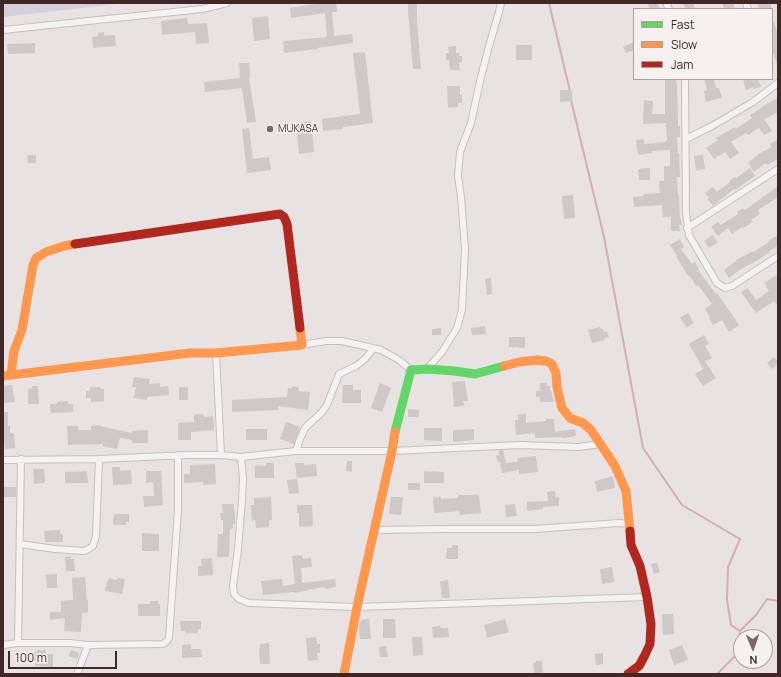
<!DOCTYPE html>
<style>
body{margin:0}
#map{position:relative;width:781px;height:677px;overflow:hidden;background:#e8e2e2;font-family:Manrope,sans-serif}
canvas{display:block}
.frame{position:absolute;inset:0;border:4px solid #432727;pointer-events:none}
.legend{position:absolute;left:633px;top:8px;width:140px;height:72px;box-sizing:border-box;background:#f7f0f0;border:1px solid #afa0a0;margin:0;padding:5px 7px;list-style:none;font-size:12px;color:#432727}
.legend li{display:flex;align-items:center;gap:8px;height:20px}
.legend b{width:20px;border:1px solid #afa0a0}
.north{position:absolute;left:733px;top:629px;width:40px;height:40px;box-sizing:border-box;background:#f7f0f0;border:1px solid #afa0a0;border-radius:50%;rotate:178deg;font-size:11px;font-weight:700;line-height:16px;text-align:center;color:#432727}
.north::after{content:'';display:block;margin:auto;width:14px;height:18px;background:#7d6868;clip-path:polygon(50% 0,100% 100%,50% 72%,0 100%)}
.scale{position:absolute;left:8px;top:651px;width:109px;height:18px;box-sizing:border-box;border:2px solid #432727;border-top:0;padding-left:5px;font-size:12px;line-height:14px;white-space:nowrap;color:#432727;-webkit-text-stroke:3px #f7f0f0;paint-order:stroke}
</style>
<div id="map">
<canvas width="781" height="677"></canvas>
<div class="frame"></div>
<ul class="legend">
<li><b style="height:5px;background:#63d668"></b>Fast</li>
<li><b style="height:5px;background:#ff974d"></b>Slow</li>
<li><b style="height:5px;background:#b3261e"></b>Jam</li>
</ul>
<div class="north">N</div>
<div class="scale">100 m</div>
</div>
<script>
const context = document.querySelector('canvas').getContext('2d');
context.lineJoin = 'round';
function fill(path, color) { context.fillStyle = color; context.fill(path, 'evenodd'); }
const shape = rows => new Path2D(rows.map(r => 'M' + r).join(''));
function strokePath(path, color, width, dash) { context.strokeStyle = color; context.lineWidth = width; context.lineCap = dash ? 'butt' : 'round'; context.setLineDash(dash || []); context.stroke(path); }
function drawText(font, color, halo, rows, align = 'center') {
  context.font = font + ' Manrope,sans-serif'; context.lineWidth = 3; context.setLineDash([]); context.textBaseline = 'middle'; context.strokeStyle = halo; context.fillStyle = color; for (const [text, x, y, turn = 0] of rows) {
    context.save(); context.translate(x, y); context.rotate((+turn || 0) * Math.PI / 180); context.textAlign = isNaN(turn) ? turn : align; if (halo) context.strokeText(text, 0, 0); context.fillText(text, 0, 0); context.restore();
  }
}
fill(shape([
 [3,3,125,3,3,17]
]), '#d3cfdb');
strokePath(shape([
 [549,3,570,91],
 [571,100,604,237,643,448,682,505,740,539,728,567,727,600,731,625,740,631],
 [717,674,739,652,740,631,756,615,767,599,778,601]
]), '#d5aeb3', 2);
fill(shape([
 [322,3,336,3,337,12,332,12,334,36,352,34,353,43,317,48,318,49,284,53,283,41,327,37,325,13,291,18,290,8],
 [408,3,417,3,417,21,421,69,413,69,408,12],
 [647,3,657,3,660,9,650,9],
 [683,3,693,3,695,9,686,9],
 [722,3,733,3,735,9,724,9],
 [757,3,770,3,772,9,759,9],
 [268,16,270,39,254,41,252,18],
 [187,18,188,24,207,23,209,43,196,44,195,32,162,35,161,21],
 [772,21,774,21,778,36,778,64,777,64,772,50],
 [104,32,104,36,115,35,116,46,93,48,92,37,98,36,98,33],
 [634,42,634,50,626,53,623,47],
 [35,43,35,53,8,54,7,44],
 [516,45,532,45,532,60,516,60],
 [456,46,456,53,459,53,459,56,462,56,462,62,459,63,460,70,450,70,449,60,446,60,446,53,449,53,448,47],
 [365,52,373,123,343,127,343,129,323,131,322,119,360,114,353,53],
 [239,63,249,63,250,77,249,78,256,122,247,123,242,88,205,92,204,82,240,78],
 [665,79,676,79,677,87,678,113,678,126,680,126,680,137,677,137,678,153,679,153,680,177,677,177,678,195,679,195,680,219,681,219,682,225,679,225,680,231,671,231,671,217,663,217,662,205,634,207,633,197,644,196,643,194,660,193,659,181,664,181,664,166,670,166,670,150,652,151,652,153,638,155,636,140,644,139,644,144,666,142,666,140,667,140,666,123,643,124,644,100,653,101,652,114,665,114],
 [704,79,714,79,716,88,719,88,722,98,706,102,704,91,707,90],
 [743,79,758,79,761,87,754,89,753,87,746,90],
 [447,86,460,86,460,95,462,95,462,103,458,103,458,107,448,108],
 [560,90,572,90,572,101,560,102],
 [778,98,778,112,764,119,772,131,764,135,759,128,748,135,746,133,731,142,739,153,730,159,725,152,714,159,706,148,718,140,716,138,735,127,736,129,752,118,750,115,763,107,763,106],
 [311,121,314,152,299,154,296,123],
 [249,128,253,159,269,157,271,170,247,173,242,129],
 [778,139,778,159,767,165,766,163,754,172,748,163,760,153,772,147,770,144],
 [27,155,36,155,36,163,28,163],
 [703,155,705,169,696,170,694,156],
 [650,168,650,180,639,180,638,169],
 [750,168,755,176,735,190,734,189,713,206,708,199,709,198,705,193,713,187,717,192,730,182,729,181,735,177,736,178],
 [778,186,778,197,758,210,760,214,751,220,753,222,743,228,742,227,732,234,728,228,718,236,711,227,718,222,721,225,738,214,737,212,743,208,745,210],
 [573,195,575,218,564,219,562,196],
 [712,235,718,242,709,248,704,241],
 [778,235,778,246,769,251,770,252,758,260,741,269,729,278,724,270,736,261,736,260,753,251,753,252,769,242,768,241],
 [680,239,684,247,681,249,692,264,695,262,699,269,698,270,716,294,717,293,739,325,729,332,722,320,713,325,709,318,710,317,705,309,712,304,698,285,696,286,689,275,688,276,676,256,677,256,670,245],
 [778,274,778,306,774,301,756,313,741,292,748,288,756,300,769,291,764,283],
 [491,278,492,294,487,295,485,279],
 [688,313,694,323,687,328,680,318],
 [485,326,486,334,472,335,471,328],
 [600,327,601,329,603,329,604,332,607,331,609,337,604,338,605,340,592,343,588,330],
 [441,328,441,335,432,335,432,329],
 [704,335,709,344,705,346,712,358,705,361,716,378,703,386,695,374,703,369,689,344],
 [509,337,525,337,525,348,519,348,519,347,509,347],
 [774,357,778,361,778,363,772,369,767,363],
 [134,377,150,379,149,384,160,383,160,387,168,386,169,395,147,397,147,400,134,398,136,387,132,387],
 [465,381,468,401,463,401,464,406,454,407,452,382],
 [380,383,391,388,382,412,371,408],
 [540,383,547,383,547,386,550,386,550,390,551,390,554,402,540,402,540,397,536,397,536,391,540,391],
 [12,385,15,402,3,403,3,386],
 [343,385,353,385,353,390,361,390,361,403,342,403],
 [32,386,38,386,39,404,28,404,28,389,32,388],
 [292,386,299,387,298,391,310,392,308,410,278,406,278,410,232,412,232,400,287,397,288,388,292,389],
 [90,387,100,387,101,389,104,389,104,401,91,402,91,398,86,398,86,391,90,391],
 [179,387,188,387,188,400,179,400],
 [68,401,68,404,73,404,73,412,51,413,50,404,57,404,57,402],
 [408,409,419,410,419,417,408,417],
 [3,412,8,412,8,426,10,426,10,433,14,433,15,448,5,449,3,430],
 [203,414,204,417,213,416,214,430,191,432,191,440,178,440,178,423,194,422,194,415],
 [526,414,526,423,546,421,546,419,554,419,555,432,575,429,576,436,563,438,562,437,535,438,535,433,516,435,515,420,518,420,518,415],
 [286,422,300,427,294,444,280,439],
 [100,425,100,426,132,433,132,431,148,430,148,443,132,443,132,440,120,438,117,449,103,446,103,444,68,445,67,426,78,426,78,430,91,430,91,426],
 [424,428,442,428,442,441,424,440],
 [246,429,267,429,267,440,246,440],
 [474,429,474,440,453,442,453,430],
 [499,450,503,450,506,463,518,462,517,458,536,456,538,472,519,474,519,470,502,473,500,462,498,462,496,456,499,455],
 [347,461,352,461,352,472,346,471],
 [266,463,274,463,274,478,255,478,255,465,266,466],
 [295,463,304,463,304,465,316,464,317,476,297,478],
 [215,464,216,484,203,485,203,482,184,483,184,474,190,474,190,465],
 [112,467,120,467,120,471,131,470,132,484,113,485],
 [33,469,44,469,45,483,34,484],
 [87,471,88,483,65,483,65,472],
 [146,471,161,471,163,505,144,507,143,496,154,496,153,482,146,483],
 [424,471,444,472,444,483,424,483],
 [613,476,615,488,597,492,595,481],
 [297,479,299,493,289,494,287,480],
 [408,483,420,483,420,490,408,490],
 [4,487,16,487,16,497,4,497],
 [555,491,556,498,559,497,559,506,543,507,543,509,527,511,527,502,548,501,547,492],
 [458,495,479,495,481,513,460,515,459,511,434,513,433,497,441,497,441,499,458,498],
 [271,497,272,520,269,520,269,527,256,528,255,520,252,521,251,505,254,505,254,498],
 [391,497,403,497,401,515,389,514],
 [222,504,234,504,234,511,235,511,235,524,233,524,233,528,230,529,229,557,217,557,218,534,223,534,223,520,221,520,220,513,223,513],
 [515,504,517,516,506,517,505,505],
 [297,505,312,505,313,526,299,527,299,513,297,513],
 [114,514,129,514,129,522,126,522,126,525,113,525],
 [60,530,60,534,63,534,63,542,45,542,44,531],
 [142,533,159,534,159,551,142,551],
 [452,545,458,545,458,559,446,559,447,548,452,548],
 [302,555,303,559,311,558,312,567,301,568,302,583,335,579,336,587,325,589,325,587,294,593,294,592,263,595,261,581,282,579,283,586,295,584,292,556],
 [71,556,71,559,74,559,75,571,66,571,65,557],
 [212,558,213,575,198,576,198,566,202,566,201,559],
 [657,563,660,572,654,574,651,564],
 [612,567,614,582,602,584,600,569],
 [57,574,57,588,47,588,46,575],
 [85,577,87,600,88,600,88,613,82,613,81,632,64,631,65,618,50,620,50,612,61,612,61,601,73,600,72,578],
 [109,578,116,580,117,578,125,579,122,594,105,591,107,581,108,581],
 [448,580,450,598,442,598,440,581],
 [150,601,158,601,158,604,160,604,160,616,138,616,138,604,150,604],
 [662,614,673,614,674,634,663,635],
 [369,619,371,639,360,639,359,627,361,620],
 [383,619,395,619,396,638,383,638],
 [505,619,509,632,487,638,484,625],
 [180,621,201,621,201,629,198,629,198,633,185,633,185,631,181,631],
 [440,626,441,628,448,628,449,637,433,638,432,627],
 [316,637,317,644,320,644,320,653,317,653,318,660,308,661,306,638],
 [412,637,422,637,423,655,413,656],
 [269,643,270,664,260,664,259,649,260,648,260,644],
 [191,644,191,649,201,649,202,657,182,658,182,645],
 [682,645,688,660,674,665,669,650],
 [386,646,388,657,380,657,379,647],
 [37,650,46,650,46,654,53,654,53,667,35,666,36,661,30,661,31,652,37,652],
 [71,650,79,653,77,659,69,656],
 [603,653,603,664,596,665,595,654],
 [536,661,542,661,543,673,534,673,533,663,536,663]
]), '#cfc8c8');
const street = shape([
 [666,3,669,9],
 [746,3,748,9],
 [3,30,202,9,227,3],
 [685,79,686,213,689,235,717,283,725,288,732,286,778,256],
 [686,139,712,126,753,102,778,83],
 [687,228,778,169],
 [302,345,326,341,342,341,360,345,381,350,399,360,411,370],
 [216,353,221,455],
 [427,369,442,352,457,328,462,310,465,249,461,197,458,176,460,152,471,123,480,81,489,46,499,12,501,3],
 [296,451,300,439,305,428,322,412,327,405,339,374,356,366,365,359,373,349],
 [241,457,243,478,242,501,238,549,233,586,234,594,239,599,249,603,357,607,647,597],
 [3,460,99,459,188,455,221,455,241,457,296,451,392,451,520,445,578,447,601,444],
 [374,530,446,529,535,529,619,523,629,524],
 [20,544,55,549,83,551,87,550,93,546,96,536,99,459],
 [18,643,21,459],
 [3,645,18,643,70,643,88,645,77,674],
 [88,645,163,644,166,642,169,638,178,510,178,455]
]);
strokePath(street, '#c6c0c0', 8);
strokePath(street, '#f4f2f2', 6);
strokePath(shape([
 [395,432,411,370,427,369,454,371,475,374,504,366]
]), '#63d668', 9);
strokePath(shape([
 [504,366,519,362,537,360,546,361,552,364,556,373,557,387,562,408,570,418,583,423,591,430,615,466,626,491,630,531],
 [11,374,14,351,22,330,33,265,36,258,46,252,64,246,75,244],
 [3,376,190,353,216,353,302,345,300,328],
 [344,674,357,607,392,451,395,432]
]), '#ff974d', 9);
strokePath(shape([
 [75,244,280,214,284,217,287,224,300,328],
 [628,674,639,666,645,655,650,644,651,624,647,597,640,566,631,545,630,531]
]), '#b3261e', 9);
for (const [x, y, r, color] of [
 [270,129,4,"#7d6868"]
]) { const dot = new Path2D(); dot.arc(x, y, r, 0, 2 * Math.PI); context.fillStyle = color; context.fill(dot); strokePath(dot, '#f7f0f0', 1.5); }
drawText('10px', '#432727', '#f7f0f0', [
 ["MUKASA",278,129]
], 'left');
</script>
